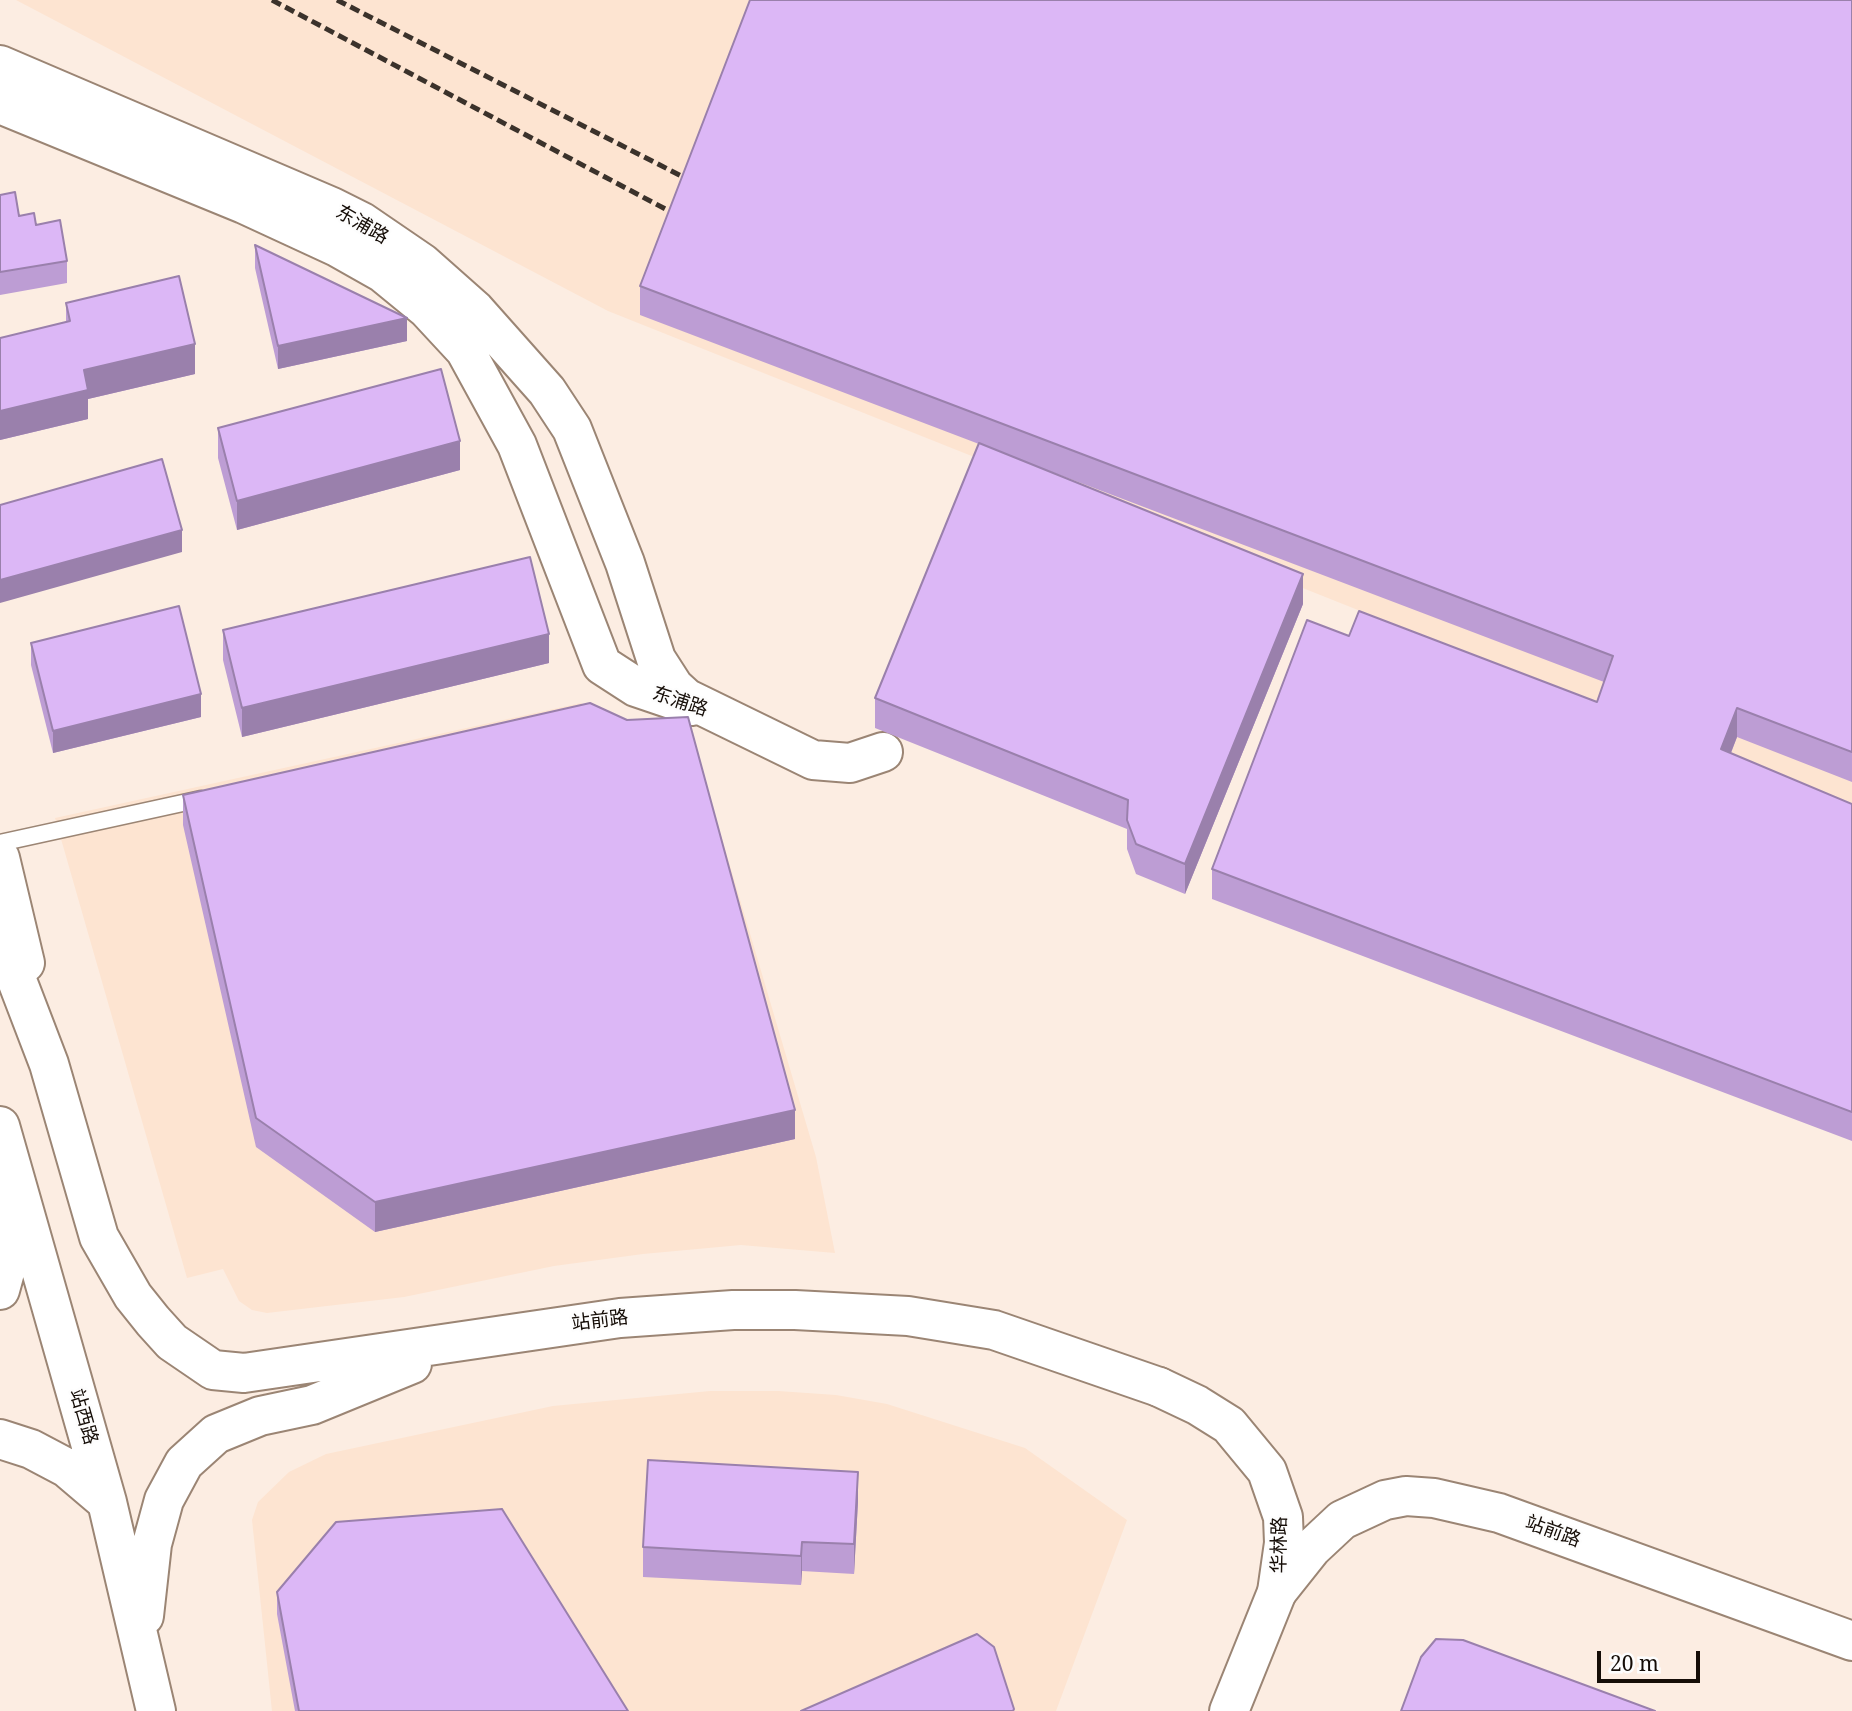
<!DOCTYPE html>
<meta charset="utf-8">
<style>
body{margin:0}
#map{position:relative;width:1852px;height:1711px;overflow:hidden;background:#fcede2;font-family:"Noto Serif",serif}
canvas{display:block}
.scale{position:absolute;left:1597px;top:1651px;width:103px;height:32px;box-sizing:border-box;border:4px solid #150d07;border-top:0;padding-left:9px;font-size:21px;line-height:24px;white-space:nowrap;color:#150d07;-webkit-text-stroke:5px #fdfdfd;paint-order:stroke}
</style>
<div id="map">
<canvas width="1852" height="1711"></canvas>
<div class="scale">20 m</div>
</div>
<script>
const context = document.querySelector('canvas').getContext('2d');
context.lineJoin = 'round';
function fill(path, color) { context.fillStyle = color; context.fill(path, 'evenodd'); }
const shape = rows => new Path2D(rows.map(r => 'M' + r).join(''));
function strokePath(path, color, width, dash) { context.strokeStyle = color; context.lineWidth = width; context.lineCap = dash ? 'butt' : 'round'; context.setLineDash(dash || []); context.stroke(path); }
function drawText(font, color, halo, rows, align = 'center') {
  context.font = font + ' "Noto Serif","Noto Sans SC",serif'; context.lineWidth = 5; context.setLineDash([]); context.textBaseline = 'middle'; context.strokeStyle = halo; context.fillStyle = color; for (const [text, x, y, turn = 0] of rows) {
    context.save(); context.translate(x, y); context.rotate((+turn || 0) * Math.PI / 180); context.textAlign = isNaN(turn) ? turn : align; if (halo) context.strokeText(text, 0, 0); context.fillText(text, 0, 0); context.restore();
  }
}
fill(shape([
 [16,0,1852,0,1852,807,608,311],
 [581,703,605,719,623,723,687,720,816,1157,835,1253,741,1245,643,1254,554,1266,404,1297,267,1313,252,1310,239,1301,223,1269,187,1278,55,818],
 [710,1391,778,1391,836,1395,887,1404,1025,1448,1127,1520,1056,1711,272,1711,252,1520,258,1502,289,1472,326,1454,553,1406]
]), '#fde4d1');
const lane = shape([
 [0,843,201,799]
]);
const secondary = shape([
 [0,65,332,207,362,222,422,263,475,310,547,391,572,429,625,563,656,659,674,687,686,698,813,760,850,763,883,752],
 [0,104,244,204,337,247,383,273,427,309,465,350,517,445,602,665,636,687,692,706],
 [0,858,25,963],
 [0,936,49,1064,99,1237,133,1296,153,1321,172,1342,213,1370,244,1373,620,1318,733,1310,795,1310,908,1316,994,1330,1159,1387],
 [0,1126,107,1502,156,1711],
 [0,1290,8,1261,12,1198],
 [0,1439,31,1449,67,1468,107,1502],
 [1277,1592,1312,1548,1342,1520,1385,1500,1406,1496,1434,1498,1499,1513,1852,1641],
 [144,1616,152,1544,164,1500,184,1463,216,1434,260,1416,312,1405,412,1364]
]);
const primary = shape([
 [1159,1387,1197,1405,1229,1425,1267,1471,1283,1517,1284,1543,1277,1592,1229,1711]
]);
strokePath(lane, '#9b8574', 19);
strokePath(secondary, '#9b8574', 42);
strokePath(primary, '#9b8574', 42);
strokePath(lane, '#fff', 16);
strokePath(secondary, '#fff', 38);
strokePath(primary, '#fff', 38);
strokePath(shape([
 [272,0,686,220],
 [337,0,699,185]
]), '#3b322b', 5, [10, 5]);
fill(shape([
 [1852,0,1852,782,1737,737,1731,753,1852,804,1852,1141,1212,899,1212,869,1349,636,1597,702,1604,682,1023,461,1303,604,1185,894,1136,874,1127,849,1127,829,875,728,875,698,979,444,640,315,640,286],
 [0,195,19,216,36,225,67,261,67,283,0,295],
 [255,245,407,341,278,369,255,268],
 [66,303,195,374,88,399,88,419,0,440,0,338,66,322],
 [218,428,460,470,237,530,218,458],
 [223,630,549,663,242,737,223,660],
 [31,643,201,717,53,753,31,665],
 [183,795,795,1139,375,1232,256,1147,183,825],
 [858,1501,854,1574,802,1571,801,1585,643,1577,643,1547],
 [277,1592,628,1711,295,1711,277,1614]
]), '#bd9dd4');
fill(shape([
 [407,318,407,341,278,369,278,346],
 [195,344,195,374,88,399,88,419,0,440,0,411,84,370],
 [460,441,460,470,237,530,237,501],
 [182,530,182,552,0,603,0,580],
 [1303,574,1303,604,1185,894,1185,864],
 [549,634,549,663,242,737,242,708],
 [201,694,201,717,53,753,53,731],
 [1737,708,1737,737,1721,778,1721,749],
 [795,1110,795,1139,375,1232,375,1202],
 [858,1472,858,1501,854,1574,854,1544],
 [802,1542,802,1571,801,1585,801,1556]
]), '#9a80ac');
const building = shape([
 [750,0,1852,0,1852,752,1737,708,1721,749,1852,804,1852,1112,1212,869,1307,620,1349,636,1359,611,1597,702,1613,656,640,286,750,0],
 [15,192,19,216,34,213,36,225,60,220,67,261,0,272,0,195,15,192],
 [255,245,407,318,278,346,255,245],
 [179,276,195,344,84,370,88,390,0,411,0,338,70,321,66,303,179,276],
 [441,369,460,441,237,501,218,428,441,369],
 [979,443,1303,574,1185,864,1136,844,1127,820,1128,800,875,698,979,443],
 [162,459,182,530,0,580,0,505,162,459],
 [530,557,549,634,242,708,223,630,530,557],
 [179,606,201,694,53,731,31,643,179,606],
 [590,703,627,720,688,717,795,1110,375,1202,256,1118,183,795,590,703],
 [648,1460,858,1472,854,1544,802,1542,801,1556,643,1547,648,1460],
 [502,1509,628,1711,299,1711,277,1592,336,1522,502,1509],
 [977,1634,994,1647,1014,1709,1013,1711,801,1711,977,1634],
 [1436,1639,1463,1640,1655,1711,1401,1711,1421,1657,1436,1639]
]);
fill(building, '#dcb7f6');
strokePath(building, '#9a80ac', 2);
drawText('19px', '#150d07', '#fdfdfd', [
 ["东浦路",362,225,30],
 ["东浦路",680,702,18],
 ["站前路",600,1321,-7],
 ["站西路",83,1417,74],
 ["站前路",1553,1532,20],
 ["华林路",1280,1545,-89]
]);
</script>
